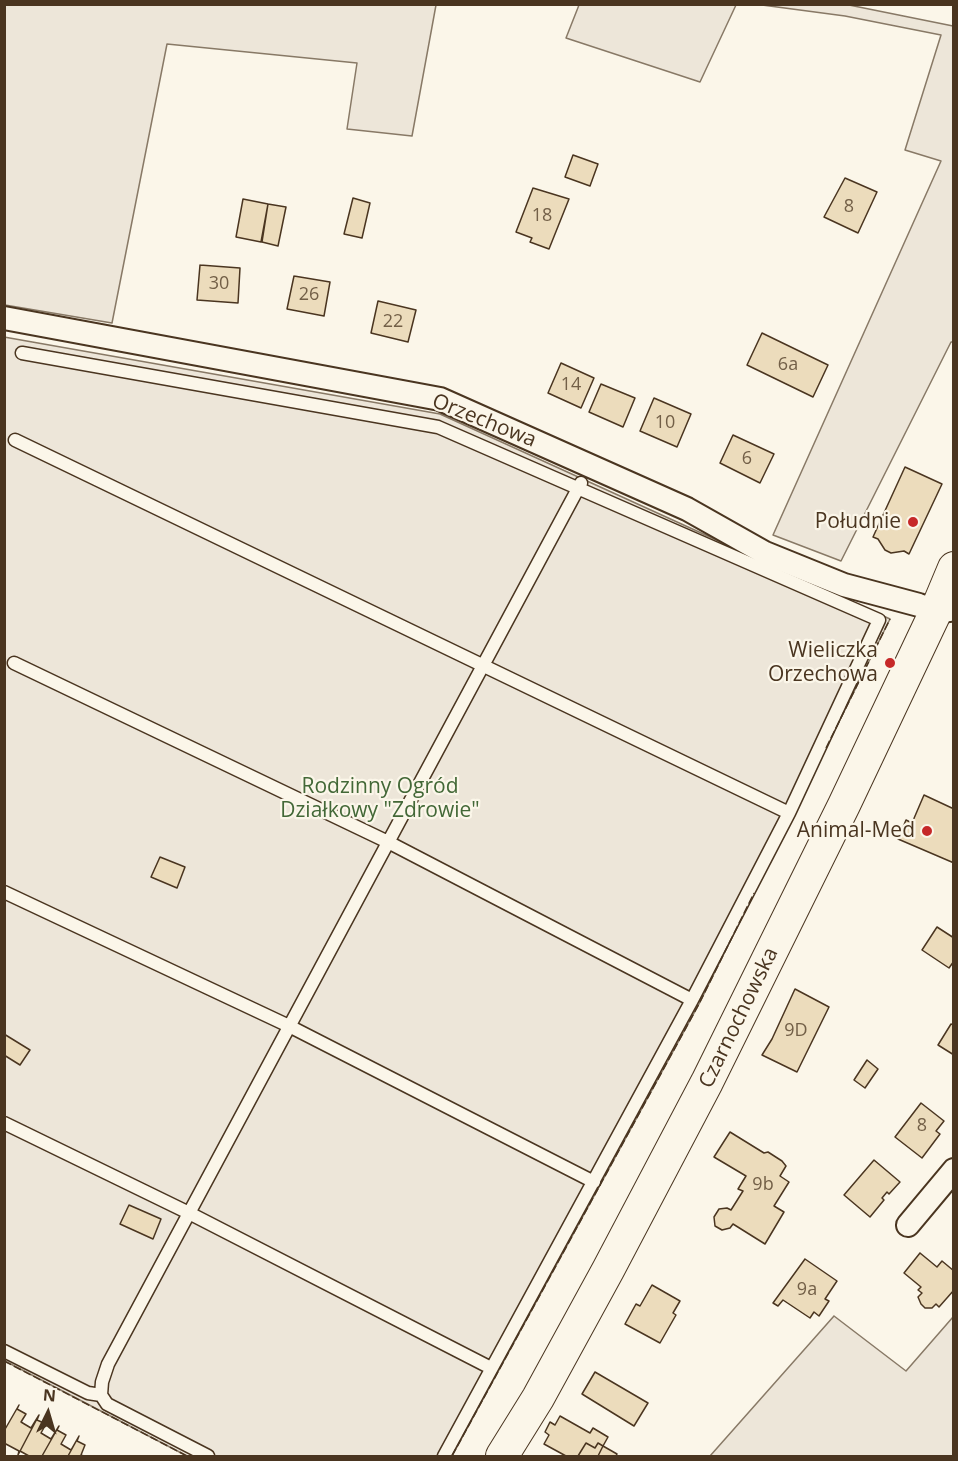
<!DOCTYPE html>
<meta charset="utf-8">
<style>
body{margin:0}
#map{position:relative;width:958px;height:1461px;overflow:hidden;background:#fbf6e9;font-family:"Open Sans",sans-serif}
canvas{display:block}
.frame{position:absolute;inset:0;border:6px solid #4a3520;pointer-events:none}
.north{position:absolute;left:18px;top:1383px;width:60px;height:60px;-webkit-text-stroke:4px #fbf6e9;paint-order:stroke;rotate:5deg;font-size:16px;font-weight:700;line-height:24px;text-align:center;color:#4a3520}
.north::after{content:'';display:block;margin:auto;width:21px;height:27px;background:#4a3520;clip-path:polygon(50% 0,100% 100%,50% 72%,0 100%)}
</style>
<div id="map">
<canvas width="958" height="1461"></canvas>
<div class="frame"></div>
<div class="north">N</div>
</div>
<script>
const context = document.querySelector('canvas').getContext('2d');
context.lineJoin = 'round';
function fill(path, color) { context.fillStyle = color; context.fill(path, 'evenodd'); }
const shape = rows => new Path2D(rows.map(r => 'M' + r).join(''));
function strokePath(path, color, width, dash) { context.strokeStyle = color; context.lineWidth = width; context.lineCap = dash ? 'butt' : 'round'; context.setLineDash(dash || []); context.stroke(path); }
function drawText(font, color, halo, rows, align = 'center') {
  context.font = font + ' "Open Sans",sans-serif'; context.lineWidth = 4.5; context.setLineDash([]); context.textBaseline = 'middle'; context.strokeStyle = halo; context.fillStyle = color; for (const [text, x, y, turn = 0] of rows) {
    context.save(); context.translate(x, y); context.rotate((+turn || 0) * Math.PI / 180); context.textAlign = isNaN(turn) ? turn : align; if (halo) context.strokeText(text, 0, 0); context.fillText(text, 0, 0); context.restore();
  }
}
const green = shape([
 [4,5,5,4,436,5,412,136,347,129,357,63,167,44,112,323,5,305,4,5],
 [579,5,579,4,736,5,700,82,566,38,579,5],
 [762,5,849,5,953,26,953,342,951,342,841,561,773,535,941,161,905,150,941,35,845,16,762,5],
 [4,337,440,414,890,619,699,1004,452,1456,187,1456,5,1361,4,337],
 [834,1316,906,1371,953,1317,953,1456,710,1456,834,1316]
]);
fill(green, '#ede6d9');
strokePath(green, '#887966', 1.5);
const building = shape([
 [573,155,598,164,590,186,565,177,573,155],
 [845,178,877,192,858,233,824,217,845,178],
 [533,188,569,199,549,249,530,242,532,238,516,232,533,188],
 [353,198,370,203,362,238,344,234,353,198],
 [243,199,268,204,261,242,236,237,243,199],
 [268,204,286,207,278,246,262,242,268,204],
 [200,265,240,268,238,303,197,300,200,265],
 [294,276,330,282,324,316,287,309,294,276],
 [378,301,416,310,408,342,371,333,378,301],
 [762,333,828,365,813,397,747,365,762,333],
 [561,363,594,378,581,408,548,393,561,363],
 [601,384,635,398,623,427,589,412,601,384],
 [654,398,691,414,677,447,640,431,654,398],
 [733,435,774,454,760,483,720,463,733,435],
 [905,467,942,484,909,554,904,551,891,553,885,550,878,539,873,537,905,467],
 [924,795,954,809,954,863,898,839,906,820,912,823,924,795],
 [160,857,185,867,177,888,151,877,160,857],
 [937,927,954,938,954,961,949,968,922,950,937,927],
 [795,989,829,1007,797,1072,762,1055,772,1039,795,989],
 [951,1024,954,1025,954,1055,938,1045,951,1024],
 [4,1034,30,1050,20,1065,4,1055,4,1034],
 [867,1060,878,1069,865,1088,854,1080,867,1060],
 [921,1103,944,1121,936,1131,940,1134,922,1158,895,1137,921,1103],
 [730,1132,764,1153,768,1152,782,1161,786,1166,780,1176,789,1182,774,1206,784,1212,765,1244,733,1224,730,1228,722,1230,715,1226,714,1217,719,1209,727,1208,731,1210,743,1191,738,1189,746,1176,714,1157,730,1132],
 [874,1160,900,1182,889,1194,887,1192,882,1198,884,1200,870,1217,844,1195,874,1160],
 [129,1205,161,1219,153,1239,120,1224,129,1205],
 [920,1253,937,1267,942,1261,954,1271,954,1290,939,1307,936,1304,932,1308,925,1308,921,1304,918,1297,922,1293,918,1290,921,1287,904,1273,920,1253],
 [805,1259,837,1281,825,1299,829,1301,819,1316,814,1312,810,1318,783,1300,778,1306,773,1303,805,1259],
 [652,1285,680,1301,673,1313,676,1315,660,1343,625,1324,636,1304,640,1306,652,1285],
 [595,1372,648,1403,634,1426,582,1394,595,1372],
 [19,1405,17,1409,26,1414,21,1422,31,1428,39,1415,18,1455,19,1451,4,1443,4,1431,19,1405],
 [39,1415,37,1420,46,1424,41,1433,51,1439,59,1426,42,1456,29,1456,20,1451,18,1455,39,1415],
 [560,1416,590,1433,593,1428,608,1437,603,1446,598,1443,595,1448,586,1443,578,1456,566,1456,544,1444,549,1435,545,1432,550,1422,555,1425,560,1416],
 [59,1426,57,1430,66,1435,61,1444,71,1450,79,1436,68,1456,42,1456,59,1426],
 [79,1436,77,1441,85,1445,81,1455,84,1456,68,1456,79,1436],
 [586,1443,595,1448,598,1443,603,1446,598,1456,578,1456,586,1443],
 [603,1446,617,1454,616,1456,598,1456,603,1446]
]);
fill(building, '#ecdcbc');
strokePath(building, '#4a3520', 1.5);
const lane = shape([
 [22,353,438,427,879,620,789,813,692,1000,444,1456],
 [15,440,789,813],
 [14,663,388,842,692,1000],
 [4,892,289,1026,594,1182],
 [4,1123,189,1213,491,1368],
 [4,1351,88,1393,101,1395],
 [208,1456,107,1404,101,1395,102,1382,108,1364,581,483]
]);
const street = shape([
 [4,318,440,399,687,509,765,553,844,585,919,605,936,611,950,610],
 [908,1225,954,1170]
]);
const secondary = shape([
 [502,1456,538,1398,608,1270,707,1082,844,805,936,611,954,568]
]);
strokePath(lane, '#4a3520', 15);
strokePath(street, '#4a3520', 26);
strokePath(secondary, '#4a3520', 34);
strokePath(lane, '#fbf6e9', 12);
strokePath(street, '#fbf6e9', 22);
strokePath(secondary, '#fbf6e9', 32);
strokePath(shape([
 [826,748,890,619],
 [4,1361,187,1456],
 [452,1456,699,1004,754,893]
]), '#4a3520', 1.5, [8, 3]);
for (const [x, y, r, color] of [
 [913,522,6,"#c62828"],
 [890,663,6,"#c62828"],
 [927,831,6,"#c62828"]
]) { const dot = new Path2D(); dot.arc(x, y, r, 0, 2 * Math.PI); context.fillStyle = color; context.fill(dot); strokePath(dot, '#fbf6e9', 2); }
drawText('18px', '#725f47', null, [
 ["8",849,207],
 ["18",542,216],
 ["30",219,284],
 ["26",309,295],
 ["22",393,322],
 ["6a",788,365],
 ["14",571,385],
 ["10",665,423],
 ["6",747,459],
 ["9D",796,1031],
 ["8",922,1126],
 ["9b",763,1185],
 ["9a",807,1290]
]);
drawText('21px', '#4a3520', '#fbf6e9', [
 ["Orzechowa",484,421,22],
 ["Czarnochowska",739,1018,-64]
]);
drawText('21px', '#4a3520', '#fbf6e9', [
 ["Południe",901,522],
 ["Wieliczka",878,651],
 ["Orzechowa",878,675],
 ["Animal-Med",915,831]
], 'right');
drawText('21px', '#436837', '#fbf6e9', [
 ["Rodzinny Ogród",380,787],
 ["Działkowy \"Zdrowie\"",380,811]
]);
</script>
